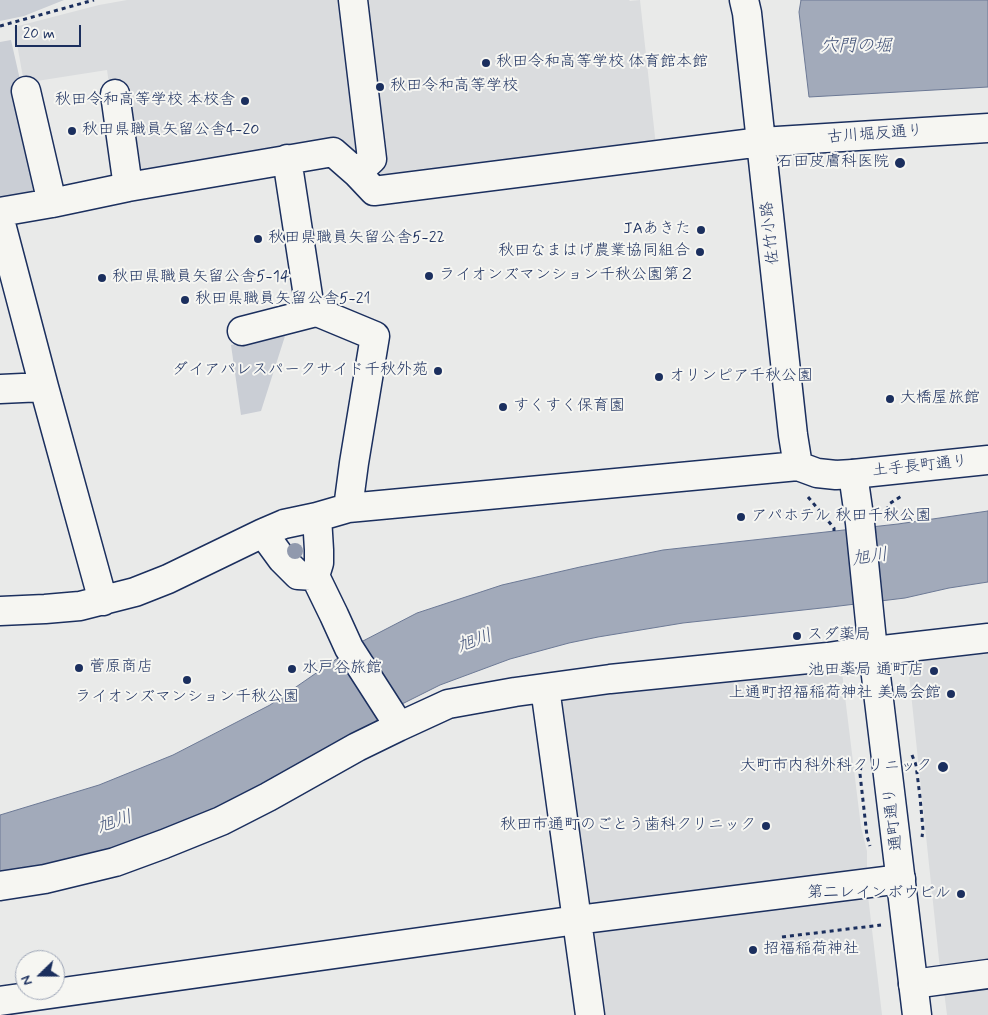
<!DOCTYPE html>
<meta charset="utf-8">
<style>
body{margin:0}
#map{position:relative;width:988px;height:1015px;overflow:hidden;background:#e9eae9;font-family:Mynerve,sans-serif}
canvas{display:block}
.north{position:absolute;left:15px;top:950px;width:50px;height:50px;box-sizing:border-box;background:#f6f6f2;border:1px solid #9ea6b7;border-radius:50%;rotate:248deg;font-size:14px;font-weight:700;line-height:20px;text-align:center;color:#1b2f5e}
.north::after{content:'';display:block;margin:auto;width:18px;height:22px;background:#1b2f5e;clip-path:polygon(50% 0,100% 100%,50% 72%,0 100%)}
.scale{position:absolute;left:15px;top:25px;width:66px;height:22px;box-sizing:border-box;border:2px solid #1b2f5e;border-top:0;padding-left:6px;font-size:15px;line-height:18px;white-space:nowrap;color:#1b2f5e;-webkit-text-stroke:4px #f6f6f2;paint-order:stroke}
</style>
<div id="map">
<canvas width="988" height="1015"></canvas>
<div class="north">N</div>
<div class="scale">20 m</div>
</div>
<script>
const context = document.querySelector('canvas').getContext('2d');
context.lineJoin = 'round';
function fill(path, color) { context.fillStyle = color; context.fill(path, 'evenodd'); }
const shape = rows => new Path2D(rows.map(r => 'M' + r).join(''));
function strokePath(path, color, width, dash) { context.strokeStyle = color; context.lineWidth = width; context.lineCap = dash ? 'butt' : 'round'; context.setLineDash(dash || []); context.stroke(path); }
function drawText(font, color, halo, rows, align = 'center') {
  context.font = font + ' Mynerve,"Klee One",sans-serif'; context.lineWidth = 4; context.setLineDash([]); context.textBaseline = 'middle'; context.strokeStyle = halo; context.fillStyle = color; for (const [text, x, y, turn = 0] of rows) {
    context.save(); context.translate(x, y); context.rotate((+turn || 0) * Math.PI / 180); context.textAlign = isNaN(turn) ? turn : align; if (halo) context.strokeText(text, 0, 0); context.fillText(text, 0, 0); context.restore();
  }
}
fill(shape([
 [127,0,629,0,630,1,640,0,656,146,378,177,340,145,143,176,132,169,110,91,107,70,24,83,14,27,99,5],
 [988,646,988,963,940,969,907,655],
 [841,664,861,827,867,851,867,876,587,912,550,694],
 [867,887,882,1015,595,1015,590,922],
 [988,986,988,1015,947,1015,944,991]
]), '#dadcde');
fill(shape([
 [0,0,64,0,24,16,0,21],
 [11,40,46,195,0,200,0,42],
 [286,333,261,411,241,415,231,345]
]), '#caced5');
const water = shape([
 [801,0,988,0,988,87,809,97,799,12,801,0],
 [988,511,988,582,949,588,905,598,831,607,683,623,598,637,569,643,510,659,440,685,396,707,363,730,251,797,115,854,0,878,0,815,99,785,173,755,270,705,361,642,417,613,502,585,580,567,663,550,898,524,988,511]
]);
fill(water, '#a2aaba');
strokePath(water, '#6c7995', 1);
const minor = shape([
 [353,0,372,159,357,173],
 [744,0,747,13,761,142,793,435,798,466],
 [26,91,52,203],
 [115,94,128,187],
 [287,159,310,309,375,336,354,463,348,508],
 [0,212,52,203,128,187,333,152,357,173,374,191,761,142,988,128],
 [0,220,44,387,103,601],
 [242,331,316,312],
 [0,389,44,387],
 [317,517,319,550,319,563,315,576,334,615,349,648,394,718,398,727],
 [263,533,282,559,298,575,315,576],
 [0,611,45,609,80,606,135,592,168,579,263,533,284,524,317,517,348,508,798,466,817,473,836,475,853,474],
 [545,688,590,1015],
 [0,886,45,879,115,862,164,844,221,821,268,797,357,747,398,727,448,704,515,692,610,679,828,657,848,654,988,638],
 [913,984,988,974],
 [0,1001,577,920,901,879]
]);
const major = shape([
 [917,1015,873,651,860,523,853,474,988,460]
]);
strokePath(minor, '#1b2f5e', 31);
strokePath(major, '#1b2f5e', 31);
strokePath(shape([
 [0,26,94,0],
 [808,497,834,528,834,531],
 [885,518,889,504,903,495],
 [912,755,916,765,920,797,923,830,922,837],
 [861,766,860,774,867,836,870,846],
 [782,937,881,925]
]), '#1b2f5e', 3, [4, 4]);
strokePath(minor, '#f6f6f2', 28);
strokePath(major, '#f6f6f2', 28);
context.fillStyle = '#9099ad';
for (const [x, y] of [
 [295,551]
]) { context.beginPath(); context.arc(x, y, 8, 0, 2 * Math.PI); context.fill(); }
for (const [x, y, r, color] of [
 [486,63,5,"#1b2f5e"],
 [380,87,5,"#1b2f5e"],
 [245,101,5,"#1b2f5e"],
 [72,131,5,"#1b2f5e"],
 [900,163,6,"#1b2f5e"],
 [701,230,5,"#1b2f5e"],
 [258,239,5,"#1b2f5e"],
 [700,252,5,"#1b2f5e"],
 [429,276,5,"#1b2f5e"],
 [102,278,5,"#1b2f5e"],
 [185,300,5,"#1b2f5e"],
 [438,371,5,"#1b2f5e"],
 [659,377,5,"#1b2f5e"],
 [890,399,5,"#1b2f5e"],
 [503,407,5,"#1b2f5e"],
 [741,517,5,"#1b2f5e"],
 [797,636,5,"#1b2f5e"],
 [79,668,5,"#1b2f5e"],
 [292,669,5,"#1b2f5e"],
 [934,671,5,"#1b2f5e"],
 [187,680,5,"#1b2f5e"],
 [951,694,5,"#1b2f5e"],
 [943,767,6,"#1b2f5e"],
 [766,826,5,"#1b2f5e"],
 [961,894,5,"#1b2f5e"],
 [753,950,5,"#1b2f5e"]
]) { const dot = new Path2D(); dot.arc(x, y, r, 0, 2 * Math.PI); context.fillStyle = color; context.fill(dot); strokePath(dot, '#f6f6f2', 2); }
drawText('16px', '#1b2f5e', '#f6f6f2', [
 ["秋田令和高等学校 体育館本館",496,63],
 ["秋田令和高等学校",390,87],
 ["秋田令和高等学校 本校舎",235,101,"right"],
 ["秋田県職員矢留公舎4-20",82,131],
 ["石田皮膚科医院",889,163,"right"],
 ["JAあきた",691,230,"right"],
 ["秋田県職員矢留公舎5-22",268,239],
 ["秋田なまはげ農業協同組合",690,252,"right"],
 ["ライオンズマンション千秋公園第２",439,276],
 ["秋田県職員矢留公舎5-14",112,278],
 ["秋田県職員矢留公舎5-21",195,300],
 ["ダイアパレスパークサイド千秋外苑",428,371,"right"],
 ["オリンピア千秋公園",669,377],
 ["大橋屋旅館",900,399],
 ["すくすく保育園",513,407],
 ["アパホテル 秋田千秋公園",751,517],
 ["スダ薬局",807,636],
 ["菅原商店",89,668],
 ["水戸谷旅館",302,669],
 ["池田薬局 通町店",924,671,"right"],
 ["上通町招福稲荷神社 美鳥会館",941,694,"right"],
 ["ライオンズマンション千秋公園",187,698,"center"],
 ["大町市内科外科クリニック",932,767,"right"],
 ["秋田市通町のごとう歯科クリニック",756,826,"right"],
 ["第二レインボウビル",951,894,"right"],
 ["招福稲荷神社",763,950]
], 'left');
drawText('16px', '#1b2f5e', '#f6f6f2', [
 ["古川堀反通り",875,135,-4],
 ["佐竹小路",771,233,-96],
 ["土手長町通り",920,467,-6],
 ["通町通り",894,819,-97]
]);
drawText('italic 18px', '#44547a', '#f6f6f2', [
 ["穴門の堀",856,47],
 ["旭川",870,558,-8],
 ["旭川",475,642,-20],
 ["旭川",115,823,-18]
]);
</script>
